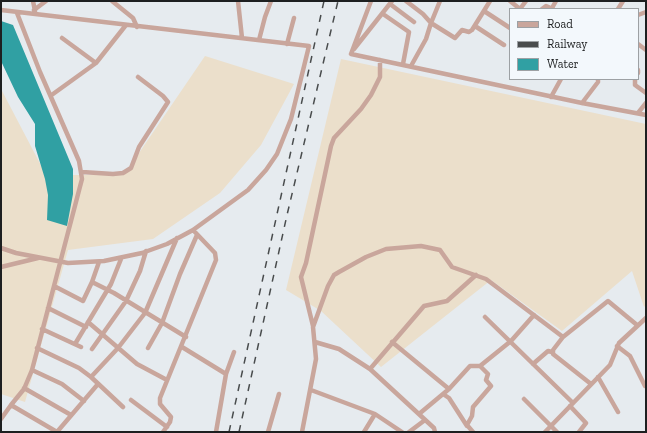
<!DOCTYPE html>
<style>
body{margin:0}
#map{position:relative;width:647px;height:433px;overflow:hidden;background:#e6ebef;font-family:"Zilla Slab",serif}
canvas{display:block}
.frame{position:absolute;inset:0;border:2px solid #1d1f20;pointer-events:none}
.legend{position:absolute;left:509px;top:8px;width:130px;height:72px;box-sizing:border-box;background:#f3f8fc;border:1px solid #9da1a4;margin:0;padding:5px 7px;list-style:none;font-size:12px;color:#1d1f20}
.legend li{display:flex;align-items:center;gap:8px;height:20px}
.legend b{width:20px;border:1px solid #9da1a4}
</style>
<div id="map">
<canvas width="647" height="433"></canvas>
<div class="frame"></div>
<ul class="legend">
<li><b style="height:5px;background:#c9a69c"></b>Road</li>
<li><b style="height:5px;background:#494c4d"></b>Railway</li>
<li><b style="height:11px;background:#30a0a3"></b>Water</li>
</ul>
</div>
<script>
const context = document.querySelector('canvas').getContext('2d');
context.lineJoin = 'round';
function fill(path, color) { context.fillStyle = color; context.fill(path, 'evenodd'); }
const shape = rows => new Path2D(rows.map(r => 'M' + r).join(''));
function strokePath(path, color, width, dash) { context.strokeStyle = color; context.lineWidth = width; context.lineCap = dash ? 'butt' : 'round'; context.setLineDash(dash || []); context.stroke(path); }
fill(shape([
 [205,56,294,84,261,145,220,193,153,239,68,250,25,402,1,394,1,89,46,175,124,175],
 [341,59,646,124,646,305,644,307,632,271,562,331,491,280,381,367,321,311,286,290]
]), '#ebdfcb');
fill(shape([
 [1,21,13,25,73,169,73,194,67,226,47,220,48,195,45,179,35,146,35,124,18,97,1,61]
]), '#30a0a3');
strokePath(shape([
 [33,1,35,11],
 [112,1,133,18,137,27],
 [238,1,242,38],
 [371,1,351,54,582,103,646,115],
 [406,1,423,14,431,23,440,1],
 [510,1,520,9],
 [390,4,414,22],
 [552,8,556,1],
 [520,9,526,1],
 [542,9,546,6,553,9],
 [618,9,623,1],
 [1,10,309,46,291,119,277,154,266,170,248,190,193,230,167,244,142,253,104,261,68,263,16,253,1,248],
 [34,10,46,1],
 [484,11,510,28],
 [383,14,409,32,403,64],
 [638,15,646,12],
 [475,26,504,45],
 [62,38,96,63],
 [259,40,265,17,271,1],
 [287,44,294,18],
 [638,44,646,50],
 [354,49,392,1],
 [411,66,426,39,431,23,455,38,462,30,469,32,472,30,490,1],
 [638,70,638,73],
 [635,79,635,85,646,93],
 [53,94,96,63,126,25],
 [551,97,561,79],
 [582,103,598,82,598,79],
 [638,113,646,103],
 [82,172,113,174,123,173,131,168,139,147,168,102,163,96,138,77],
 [99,262,92,282,114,293,186,337],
 [1,267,38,258],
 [54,286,83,301,92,282],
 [48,308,86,327],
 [485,317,573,403],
 [88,322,137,364,167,380],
 [313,326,301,277,306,263,331,146,334,138,361,109,371,95,380,77,380,60],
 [42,329,81,347],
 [315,342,339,349,370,369,434,428,435,432],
 [392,342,449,389],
 [75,344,111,284,121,259],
 [617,346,630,356,645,386],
 [182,347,226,374,216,432],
 [37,348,79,368,91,377,123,407],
 [148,348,162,323,180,274,197,235],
 [92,349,126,301,140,271,146,251],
 [533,364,548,351,552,352],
 [370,369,424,306,447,301,476,275],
 [32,370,62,384,84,401],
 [226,374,234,352],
 [91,377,118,348,145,313,177,238],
 [598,377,618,412],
 [591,384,553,354,553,350,563,337,608,301,637,325],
 [24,388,71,415],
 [311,390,375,414,364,432],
 [443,394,449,398,467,426],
 [524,399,557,432],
 [131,400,167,427],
 [11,405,24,389,32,370,82,179,79,161,40,72,17,13],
 [570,406,586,423,579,432],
 [375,414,402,432],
 [419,414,449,389,470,366,480,366],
 [1,419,11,405,57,432],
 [57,432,98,384],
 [163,432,170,422,171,417,160,404,160,398,216,260,215,253,193,230],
 [268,432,279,394],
 [302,432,316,359,313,327,328,286,334,275,339,272,366,257,386,249,421,246,440,250,452,267,486,279,563,337],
 [409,432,425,420],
 [473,432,467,425,472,416,473,407,491,386,486,380,488,374,480,366,511,341,534,315],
 [545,432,610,365,619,343,646,318]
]), '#c9a69c', 4.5);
strokePath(shape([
 [229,432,324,1],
 [239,432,287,215,338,1]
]), '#494c4d', 1.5, [7, 7]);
</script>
